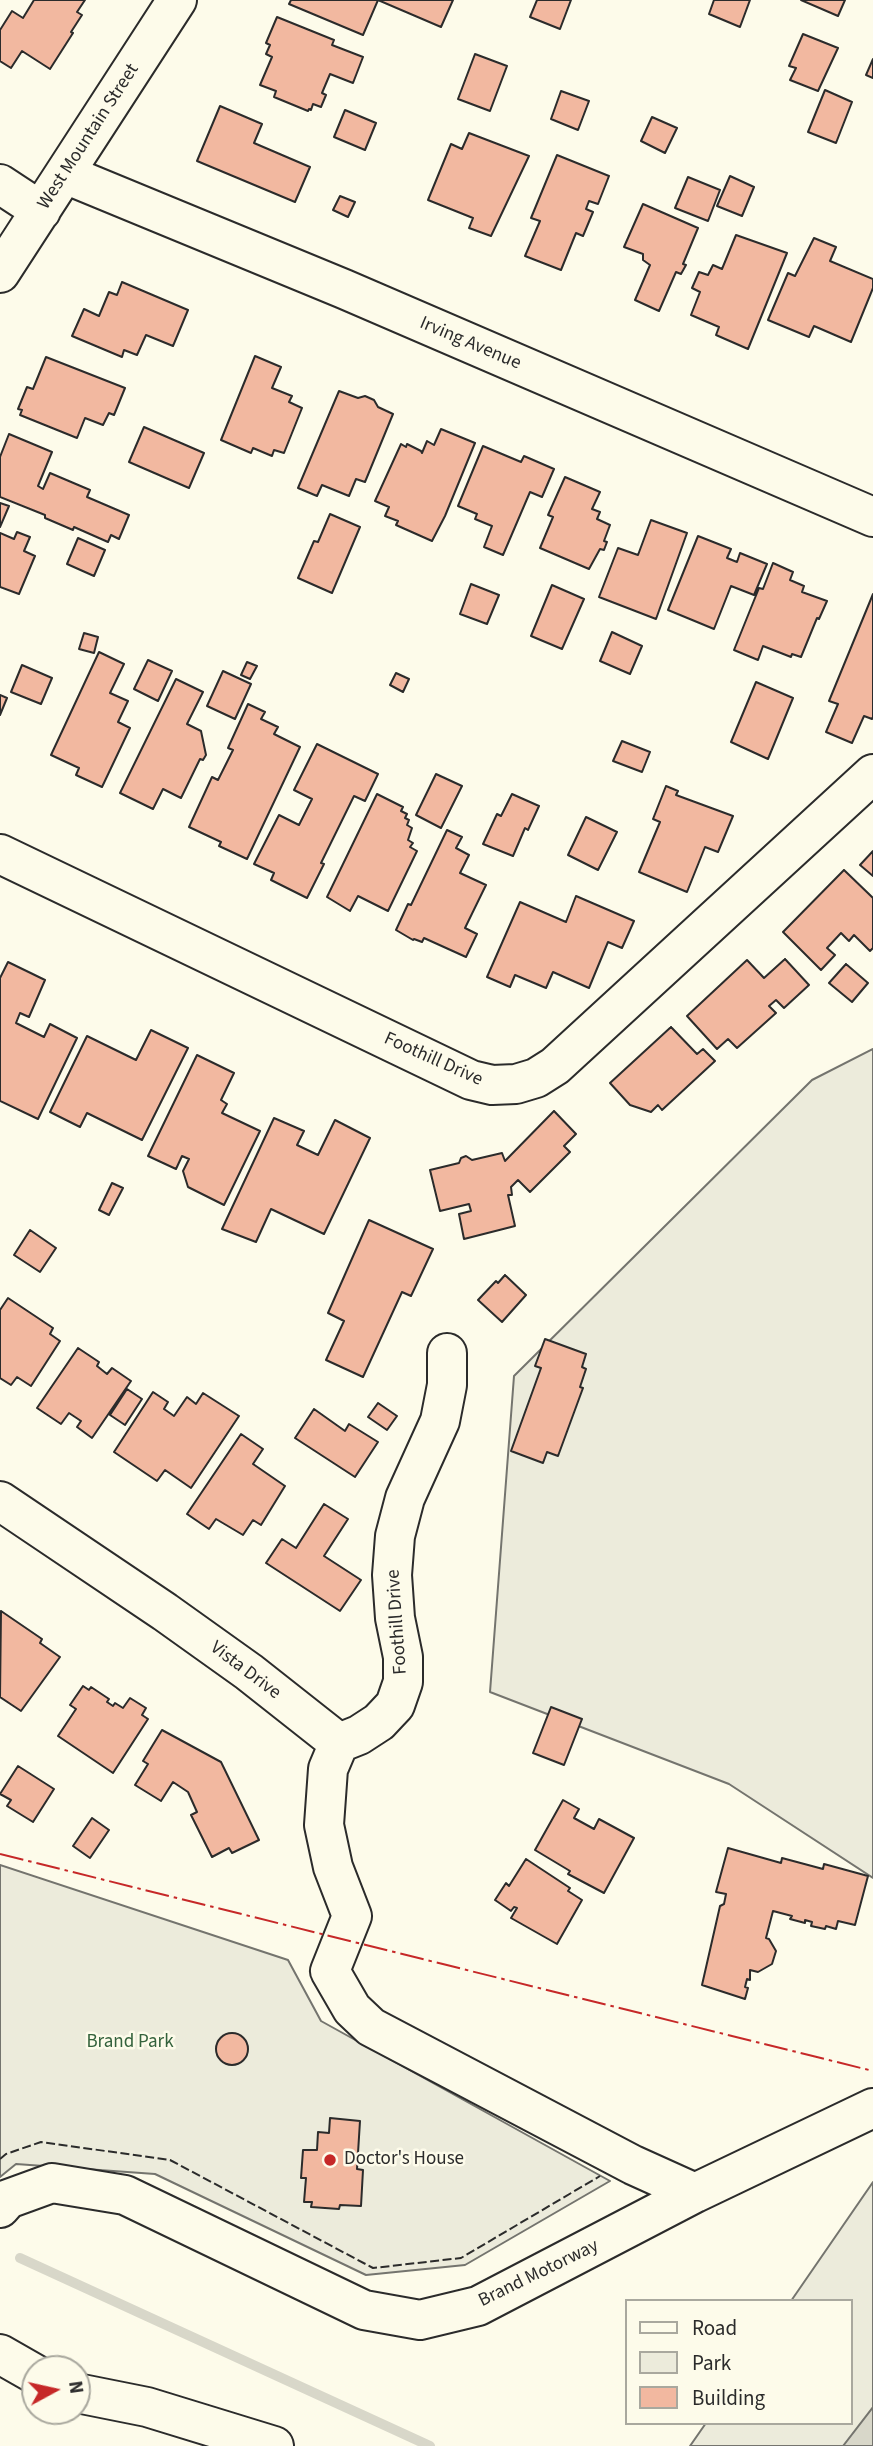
<!DOCTYPE html>
<style>
body{margin:0}
#map{position:relative;width:873px;height:2446px;overflow:hidden;background:#fdfbea;font-family:"Source Sans 3",sans-serif}
canvas{display:block}
.legend{position:absolute;left:625px;top:2299px;width:228px;height:126px;box-sizing:border-box;background:#fdfbea;border:2px solid #a9a89e;margin:0;padding:9px 12px;list-style:none;font-size:21px;color:#2b2b2b}
.legend li{display:flex;align-items:center;gap:14px;height:35px}
.legend b{width:35px;border:2px solid #a9a89e}
.north{position:absolute;left:21px;top:2355px;width:70px;height:70px;box-sizing:border-box;background:#fdfbea;border:2px solid #a9a89e;border-radius:50%;rotate:82deg;font-size:19px;font-weight:700;line-height:28px;text-align:center;color:#2b2b2b}
.north::after{content:'';display:block;margin:auto;width:24px;height:32px;background:#c62828;clip-path:polygon(50% 0,100% 100%,50% 72%,0 100%)}
</style>
<div id="map">
<canvas width="873" height="2446"></canvas>
<ul class="legend">
<li><b style="height:9px;background:#fdfbea"></b>Road</li>
<li><b style="height:19px;background:#ecebdb"></b>Park</li>
<li><b style="height:19px;background:#f2b8a0"></b>Building</li>
</ul>
<div class="north">N</div>
</div>
<script>
const context = document.querySelector('canvas').getContext('2d');
context.lineJoin = 'round';
function fill(path, color) { context.fillStyle = color; context.fill(path, 'evenodd'); }
const shape = rows => new Path2D(rows.map(r => 'M' + r).join(''));
function strokePath(path, color, width, dash) { context.strokeStyle = color; context.lineWidth = width; context.lineCap = dash ? 'butt' : 'round'; context.setLineDash(dash || []); context.stroke(path); }
function drawText(font, color, halo, rows, align = 'center') {
  context.font = font + ' "Source Sans 3",sans-serif'; context.lineWidth = 5; context.setLineDash([]); context.textBaseline = 'middle'; context.strokeStyle = halo; context.fillStyle = color; for (const [text, x, y, turn = 0] of rows) {
    context.save(); context.translate(x, y); context.rotate((+turn || 0) * Math.PI / 180); context.textAlign = isNaN(turn) ? turn : align; if (halo) context.strokeText(text, 0, 0); context.fillText(text, 0, 0); context.restore();
  }
}
const green = shape([
 [873,1049,873,1878,729,1784,490,1692,514,1376,812,1080,873,1049],
 [0,1865,288,1960,321,2021,610,2181,465,2265,366,2275,155,2174,16,2164,0,2177,0,1865],
 [873,2182,873,2446,690,2446,706,2423,850,2423,850,2301,791,2301,873,2182]
]);
fill(green, '#ecebdb');
strokePath(green, '#74746e', 2);
const water = shape([
 [873,2407,873,2446,843,2446,873,2407]
]);
fill(water, '#d8d7c9');
strokePath(water, '#74746e', 2);
strokePath(shape([
 [20,2258,430,2446]
]), '#d8d7c9', 10);
const building = shape([
 [34,0,85,0,77,12,82,15,71,32,73,33,50,69,22,51,11,68,0,61,0,30,12,11,23,18,34,0],
 [291,0,453,0,441,27,378,0,363,35,289,4,291,0],
 [537,0,571,0,560,29,530,17,537,0],
 [714,0,750,0,740,27,709,14,714,0],
 [801,0,845,0,838,16,801,0],
 [277,17,334,40,332,45,363,57,353,83,330,74,322,93,326,95,321,107,313,104,311,110,309,109,308,111,274,97,276,91,260,85,272,57,266,54,270,45,266,43,277,17],
 [803,34,838,48,818,91,790,80,796,68,789,66,803,34],
 [475,54,507,66,490,111,458,99,475,54],
 [873,59,873,78,866,75,873,59],
 [825,90,852,102,836,143,808,132,825,90],
 [561,91,589,101,578,130,551,119,561,91],
 [220,106,262,124,254,143,310,167,295,202,197,161,220,106],
 [345,110,376,123,365,150,334,137,345,110],
 [652,117,677,128,665,153,641,141,652,117],
 [469,133,529,156,491,236,469,228,473,218,428,200,451,144,462,149,469,133],
 [557,155,609,176,598,204,589,201,586,209,593,212,583,236,576,233,561,270,525,256,540,221,531,218,557,155],
 [730,176,754,187,742,216,717,206,730,176],
 [688,177,720,190,708,221,675,208,688,177],
 [340,196,355,202,348,217,333,210,340,196],
 [643,204,698,228,683,264,686,265,681,274,676,272,659,311,635,300,650,265,643,260,643,254,624,247,643,204],
 [736,235,787,253,748,349,716,335,719,327,691,315,700,292,692,288,699,272,708,275,713,265,722,269,736,235],
 [814,238,836,247,830,261,873,279,873,288,851,342,814,326,809,337,768,320,788,273,795,276,814,238],
 [122,282,188,310,173,346,146,335,137,355,124,350,122,357,72,336,84,309,99,316,109,292,117,295,122,282],
 [255,356,281,367,272,388,292,396,289,402,302,408,284,453,274,450,272,456,253,448,251,453,221,440,255,356],
 [46,357,125,388,114,415,109,413,103,425,85,418,77,438,20,415,22,410,18,409,27,387,33,389,46,357],
 [339,391,358,398,365,396,374,400,378,407,393,414,365,482,356,479,349,496,322,485,317,496,298,488,339,391],
 [144,427,204,453,189,488,129,462,144,427],
 [441,429,475,443,445,516,432,541,396,525,398,521,385,516,389,507,375,501,401,444,406,447,407,444,421,451,422,453,427,441,434,445,441,429],
 [9,434,52,452,38,486,43,489,50,473,90,490,87,497,129,515,119,539,111,535,108,542,74,527,73,530,45,518,45,515,0,497,0,457,9,434],
 [483,446,521,462,524,456,554,469,542,497,530,492,503,555,484,547,492,526,475,519,477,514,458,506,483,446],
 [565,477,600,492,592,509,600,512,597,519,610,525,604,541,607,542,604,550,600,549,589,569,540,548,553,517,548,515,565,477],
 [0,503,9,506,0,527,0,503],
 [330,514,360,527,332,593,298,578,314,541,318,542,330,514],
 [651,520,687,533,656,619,599,597,618,548,638,555,651,520],
 [17,532,30,537,24,551,35,556,19,594,0,587,0,533,14,539,17,532],
 [698,536,731,549,727,558,737,562,740,553,767,564,754,595,731,586,714,629,668,610,698,536],
 [78,538,105,550,94,576,67,564,78,538],
 [773,563,793,572,790,580,804,586,802,592,827,601,819,619,817,618,801,657,792,654,791,657,763,646,758,660,734,650,759,588,763,589,773,563],
 [471,584,499,595,487,624,460,614,471,584],
 [552,585,584,599,562,649,531,636,552,585],
 [873,594,873,717,872,719,864,716,852,743,826,732,838,704,829,701,873,594],
 [612,632,642,646,630,674,600,661,612,632],
 [84,633,98,637,94,653,79,649,84,633],
 [99,652,124,664,110,693,128,701,118,722,130,728,102,787,76,775,79,768,51,755,99,652],
 [148,660,172,671,158,701,134,689,148,660],
 [247,662,257,666,250,679,241,675,247,662],
 [22,665,52,678,41,704,11,692,22,665],
 [223,671,251,684,235,719,207,706,223,671],
 [396,673,409,679,403,692,390,685,396,673],
 [176,679,203,692,187,724,201,731,206,755,203,760,200,759,181,798,163,789,153,809,120,793,176,679],
 [756,682,793,698,768,759,731,742,756,682],
 [0,695,7,698,0,715,0,695],
 [248,704,265,712,261,719,278,727,274,734,300,747,247,859,219,846,221,842,189,827,212,777,218,780,233,750,228,748,248,704],
 [622,741,650,752,642,772,613,761,622,741],
 [317,744,378,774,365,801,354,796,321,863,324,864,307,898,271,880,274,873,254,864,279,815,299,825,312,799,294,790,317,744],
 [436,774,462,786,441,828,416,815,436,774],
 [666,786,678,791,676,795,733,816,718,852,705,847,687,892,639,872,660,822,653,819,666,786],
 [377,794,403,807,401,811,407,814,405,818,409,820,407,825,412,828,408,840,413,843,410,847,417,851,388,911,358,896,350,911,327,897,377,794],
 [512,794,539,806,528,830,525,828,513,856,483,844,497,814,501,816,512,794],
 [586,817,617,832,598,870,568,855,586,817],
 [447,830,462,837,456,848,469,855,460,873,486,885,465,928,477,934,466,957,424,938,422,942,414,939,413,940,396,930,408,904,411,905,447,830],
 [873,851,873,876,860,865,873,851],
 [844,870,873,898,873,948,870,951,854,935,849,941,841,933,827,948,835,955,821,970,783,932,844,870],
 [576,896,634,921,622,948,608,942,589,988,553,972,546,988,515,975,510,987,487,977,520,902,566,922,576,896],
 [785,959,809,985,784,1008,776,1000,769,1006,776,1013,737,1048,728,1039,717,1049,687,1016,747,960,764,978,785,959],
 [8,962,45,980,29,1017,20,1013,16,1023,44,1037,50,1024,77,1038,38,1119,0,1101,0,978,8,962],
 [846,964,868,983,852,1002,829,983,846,964],
 [671,1027,697,1054,703,1049,715,1061,662,1110,658,1105,651,1112,630,1105,610,1083,671,1027],
 [151,1030,188,1048,142,1140,87,1113,80,1127,50,1112,87,1036,136,1060,151,1030],
 [197,1055,234,1073,221,1100,227,1104,222,1113,260,1131,224,1205,188,1187,183,1171,189,1159,182,1156,176,1169,148,1156,197,1055],
 [554,1111,576,1134,564,1146,570,1152,530,1192,518,1180,511,1187,512,1195,508,1195,515,1226,464,1239,459,1214,471,1211,469,1204,440,1211,430,1170,459,1163,461,1158,466,1156,472,1160,502,1153,505,1161,554,1111],
 [274,1118,304,1131,297,1145,318,1155,335,1120,370,1138,324,1234,271,1209,256,1242,222,1229,274,1118],
 [112,1183,123,1188,109,1215,99,1210,112,1183],
 [369,1220,433,1249,411,1296,402,1292,363,1377,326,1360,344,1321,328,1313,369,1220],
 [30,1230,56,1248,40,1272,14,1255,30,1230],
 [505,1275,526,1295,502,1322,478,1300,496,1281,498,1283,505,1275],
 [8,1298,53,1328,50,1334,60,1341,31,1386,17,1377,11,1385,0,1378,0,1310,8,1298],
 [545,1339,586,1354,582,1367,586,1369,580,1387,583,1388,558,1456,547,1452,543,1463,511,1451,541,1368,535,1366,545,1339],
 [78,1348,99,1362,97,1366,107,1374,112,1368,131,1381,92,1438,77,1427,81,1421,69,1413,61,1424,37,1408,78,1348],
 [127,1389,142,1399,125,1425,110,1415,127,1389],
 [153,1392,168,1402,164,1409,174,1416,187,1397,196,1404,203,1393,239,1416,191,1488,165,1470,157,1481,114,1452,153,1392],
 [378,1403,397,1416,387,1430,368,1417,378,1403],
 [314,1409,345,1431,349,1424,378,1442,355,1477,295,1438,314,1409],
 [241,1434,263,1449,253,1464,285,1486,261,1525,253,1520,243,1535,216,1519,209,1529,187,1514,241,1434],
 [324,1504,348,1519,324,1556,361,1580,340,1611,266,1563,282,1539,296,1548,324,1504],
 [1,1611,42,1639,40,1643,60,1657,21,1711,0,1697,1,1611],
 [83,1686,89,1690,91,1687,109,1699,107,1702,113,1706,115,1703,123,1708,130,1698,146,1708,142,1715,148,1719,113,1773,58,1736,76,1709,70,1705,83,1686],
 [551,1707,582,1719,564,1765,533,1753,551,1707],
 [162,1730,221,1762,259,1840,232,1853,229,1848,212,1857,191,1815,197,1812,188,1792,173,1782,161,1801,135,1785,148,1764,143,1761,162,1730],
 [18,1766,54,1789,33,1822,7,1806,11,1800,0,1794,18,1766],
 [563,1800,579,1809,574,1818,594,1829,599,1819,634,1838,604,1893,568,1874,570,1871,535,1850,563,1800],
 [92,1818,109,1830,90,1858,73,1846,92,1818],
 [728,1848,781,1863,782,1858,823,1869,824,1864,868,1876,855,1925,838,1921,836,1929,826,1926,825,1929,811,1926,812,1922,805,1920,805,1923,790,1919,792,1916,773,1911,766,1938,769,1939,776,1951,772,1964,758,1972,750,1970,750,1980,747,1979,745,1987,748,1988,745,1999,702,1985,720,1906,724,1904,726,1894,716,1892,728,1848],
 [526,1859,570,1888,568,1891,582,1900,557,1944,511,1918,517,1908,514,1907,511,1911,495,1900,506,1883,509,1886,526,1859],
 '216 2049a16 16 0 1 1 32 0a16 16 0 1 1-32 0Z',
 [330,2118,360,2121,357,2169,363,2170,361,2206,340,2205,339,2209,311,2207,312,2202,304,2202,306,2178,301,2178,303,2150,317,2150,318,2132,329,2133,330,2118]
]);
fill(building, '#f2b8a0');
strokePath(building, '#2b2b2b', 2);
const minor = shape([
 [65,174,344,289,873,517],
 [0,184,41,211],
 [0,273,177,0],
 [0,854,471,1080,492,1085,516,1084,536,1078,555,1066,873,774],
 [0,1501,165,1612,249,1672,339,1743],
 [339,1743,328,1769,324,1825,333,1867,352,1916,330,1971,352,2009,371,2027,633,2165,695,2193],
 [339,1743,359,1735,379,1722,395,1705,403,1682,403,1657,395,1618,392,1575,395,1536,405,1498,440,1421,447,1385,447,1353],
 [0,2208,8,2199,52,2183,125,2195,364,2310,420,2320,478,2306,695,2193,873,2108],
 [0,2354,35,2374],
 [77,2393,147,2407,274,2446]
]);
strokePath(minor, '#2b2b2b', 42);
strokePath(minor, '#fdfbea', 38);
strokePath(shape([
 [0,2159,6,2154,41,2142,170,2160,373,2268,461,2258,600,2176]
]), '#2b2b2b', 2, [9, 3.5]);
strokePath(shape([
 [0,1854,873,2071]
]), '#c62828', 2, [24, 5, 3.5, 5]);
for (const [x, y, r, color] of [
 [330,2160,7,"#c62828"]
]) { const dot = new Path2D(); dot.arc(x, y, r, 0, 2 * Math.PI); context.fillStyle = color; context.fill(dot); strokePath(dot, '#fdfbea', 2.5); }
drawText('19px', '#2b2b2b', '#fdfbea', [
 ["West Mountain Street",89,137,-57],
 ["Irving Avenue",470,344,23],
 ["Foothill Drive",433,1060,24],
 ["Foothill Drive",398,1622,-94],
 ["Vista Drive",245,1671,37],
 ["Brand Motorway",539,2274,-26]
]);
drawText('19px', '#34623c', '#fdfbea', [
 ["Brand Park",130,2043]
]);
drawText('19px', '#2b2b2b', '#fdfbea', [
 ["Doctor's House",344,2160]
], 'left');
</script>
